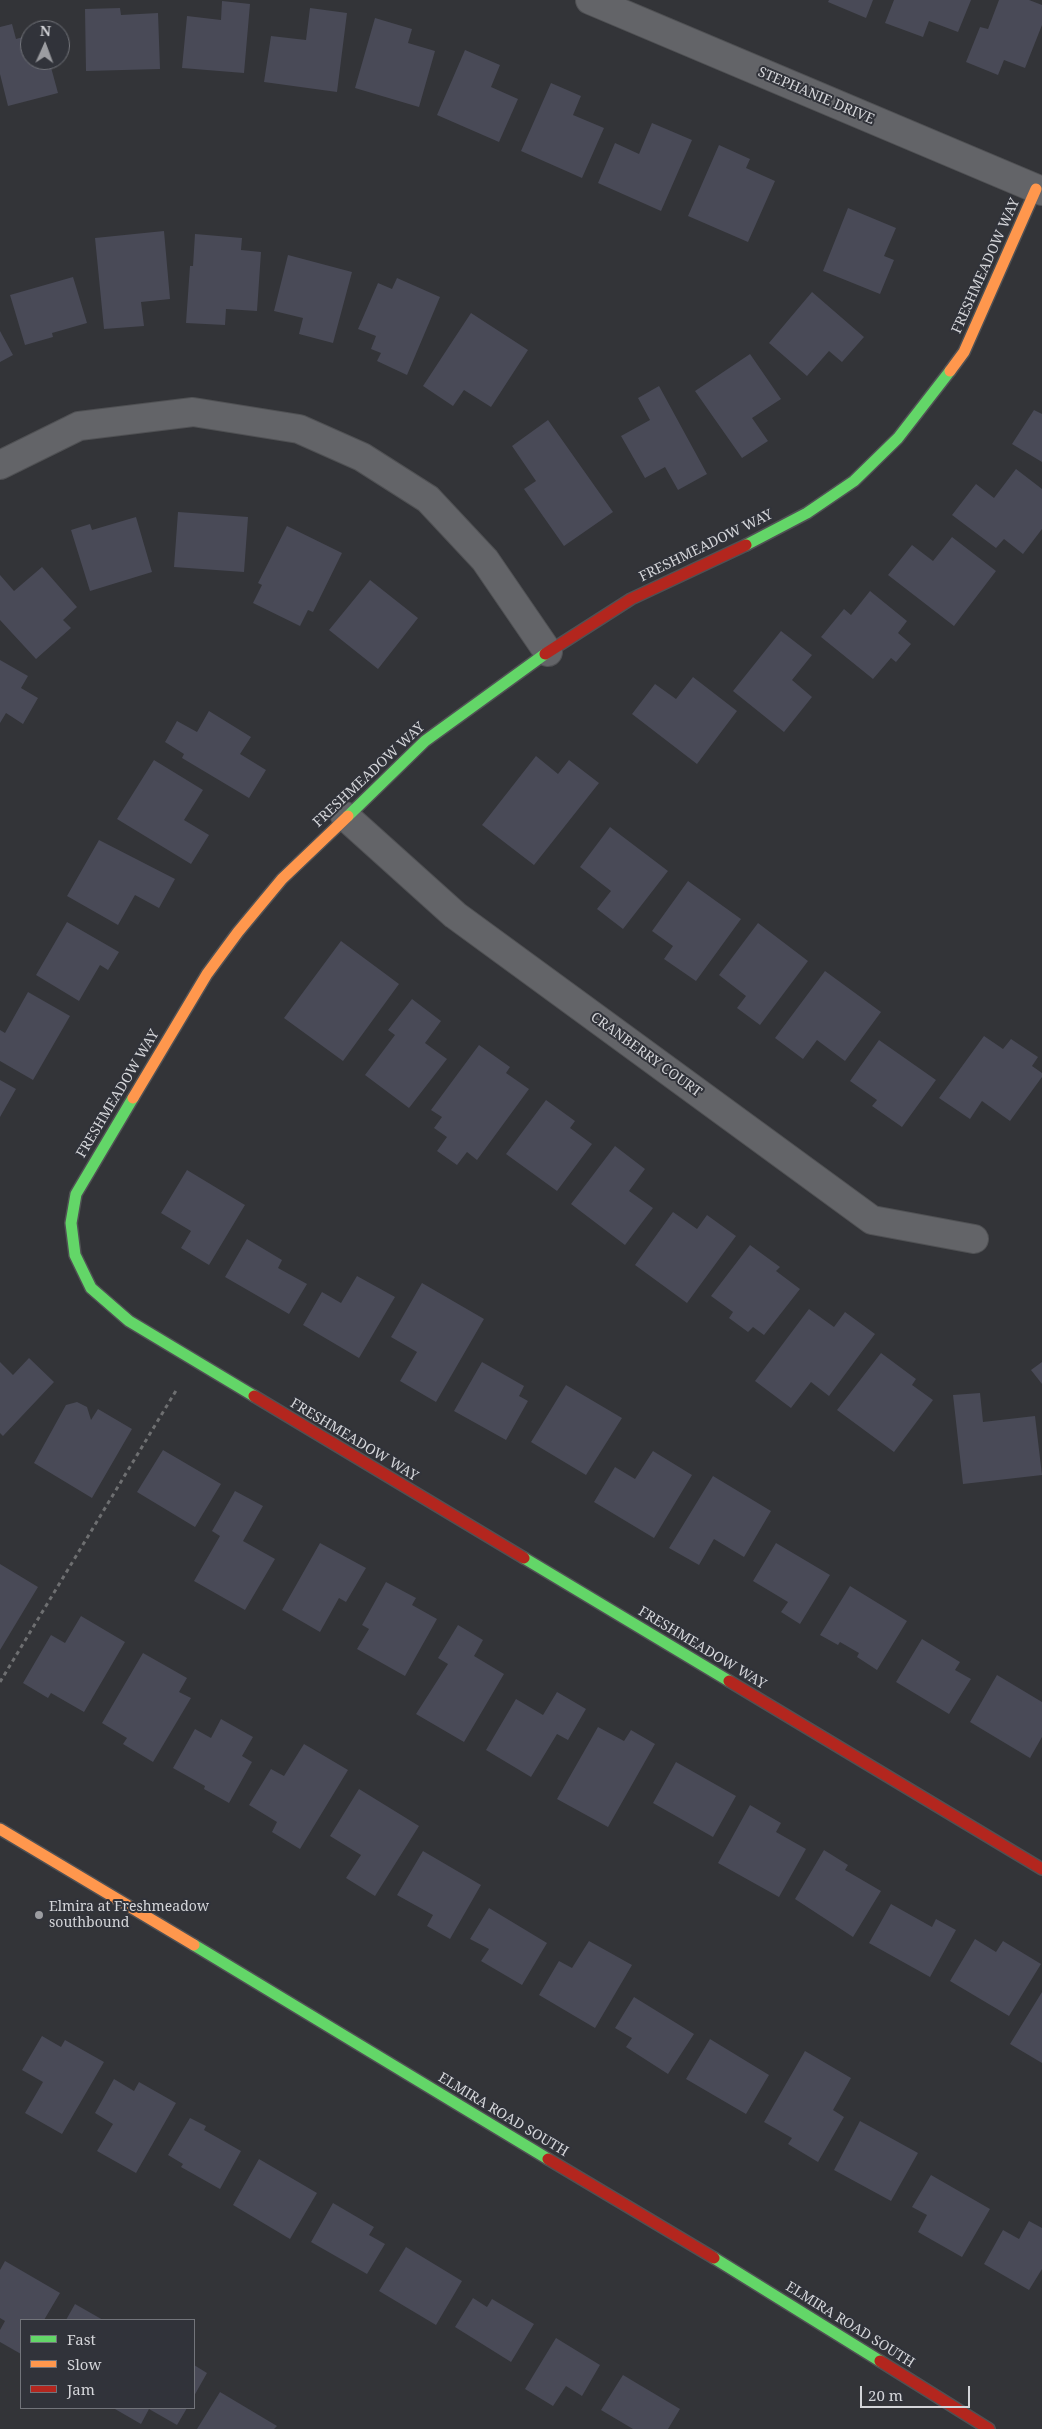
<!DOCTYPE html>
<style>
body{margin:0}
#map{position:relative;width:1042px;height:2429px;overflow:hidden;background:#333438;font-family:"Noto Serif",serif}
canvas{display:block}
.legend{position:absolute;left:20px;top:2319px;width:175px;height:90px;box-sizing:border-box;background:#31333a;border:1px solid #72747a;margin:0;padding:6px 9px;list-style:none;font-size:15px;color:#d4d5d9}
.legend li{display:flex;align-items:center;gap:10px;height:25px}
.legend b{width:25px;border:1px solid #72747a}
.north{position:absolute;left:20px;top:20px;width:50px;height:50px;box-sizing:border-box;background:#31333a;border:1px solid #72747a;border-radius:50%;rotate:2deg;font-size:14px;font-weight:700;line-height:20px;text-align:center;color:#d4d5d9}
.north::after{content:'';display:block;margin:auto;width:18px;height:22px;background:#9c9da1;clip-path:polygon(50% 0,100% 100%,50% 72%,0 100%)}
.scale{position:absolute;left:860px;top:2386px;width:110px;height:22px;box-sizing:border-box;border:2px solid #d4d5d9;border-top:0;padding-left:6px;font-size:15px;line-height:18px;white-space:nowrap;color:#d4d5d9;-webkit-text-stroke:4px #31333a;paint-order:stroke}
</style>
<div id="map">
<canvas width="1042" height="2429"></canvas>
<ul class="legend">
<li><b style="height:6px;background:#63d668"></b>Fast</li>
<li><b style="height:6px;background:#ff974d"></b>Slow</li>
<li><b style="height:6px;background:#b3261e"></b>Jam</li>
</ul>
<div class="north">N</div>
<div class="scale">20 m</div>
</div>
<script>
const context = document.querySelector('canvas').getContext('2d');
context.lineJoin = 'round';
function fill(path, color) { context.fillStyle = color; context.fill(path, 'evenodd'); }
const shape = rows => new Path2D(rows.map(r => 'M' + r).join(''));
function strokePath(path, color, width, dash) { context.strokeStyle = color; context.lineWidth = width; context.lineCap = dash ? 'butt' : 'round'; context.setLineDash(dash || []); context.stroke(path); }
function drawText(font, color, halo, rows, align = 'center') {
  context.font = font + ' "Noto Serif",serif'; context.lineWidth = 4; context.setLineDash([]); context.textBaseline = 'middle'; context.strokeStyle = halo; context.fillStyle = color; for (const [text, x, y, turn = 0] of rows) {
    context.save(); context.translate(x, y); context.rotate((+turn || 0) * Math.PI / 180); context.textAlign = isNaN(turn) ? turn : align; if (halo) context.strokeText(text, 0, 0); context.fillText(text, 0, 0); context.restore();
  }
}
fill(shape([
 [829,0,873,0,866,18,828,2],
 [894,0,971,0,958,32,929,21,923,37,885,23],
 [999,0,1029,0,1042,5,1042,25,1025,68,1004,60,998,75,966,62,980,27,988,29],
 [222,1,250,4,244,73,182,68,187,16,221,20],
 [120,8,121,15,158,13,160,69,86,71,85,9],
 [310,8,347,13,337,92,264,82,271,36,306,40],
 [375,18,412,29,408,43,435,51,419,107,355,88],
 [12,24,16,39,30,35,30,60,49,60,58,93,8,106,0,74,0,27],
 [465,50,500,65,491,87,518,99,499,142,437,115],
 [551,83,581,96,573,115,604,128,582,178,521,151],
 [652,123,692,140,661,211,598,183,615,143,639,154],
 [719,145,750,159,746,168,775,181,748,242,688,216],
 [848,208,896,228,884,256,894,260,880,294,823,271],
 [164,231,170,299,141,302,144,326,104,329,95,238],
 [195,234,242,238,241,250,261,252,257,311,226,309,225,325,186,323,190,266,193,266],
 [288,255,352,272,333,343,299,334,303,318,274,311],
 [73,277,87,323,52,333,53,337,25,345,10,295],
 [397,278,440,297,407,375,377,361,381,353,371,349,376,336,358,329,378,283,392,289],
 [812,292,864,337,842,362,829,351,807,376,769,343],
 [471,313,528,350,491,407,464,390,453,406,423,386],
 [0,331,13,355,0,362],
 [750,354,781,399,752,418,768,441,742,458,695,391],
 [659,386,707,474,678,490,665,467,645,478,621,436,650,420,638,398],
 [1034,410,1042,414,1042,462,1012,444],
 [548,420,613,512,564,546,524,489,536,481,512,446],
 [1016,469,1042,489,1042,529,1023,554,1004,539,996,548,952,515,976,484,994,498],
 [178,512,248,517,244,572,174,567],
 [136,517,152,572,90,591,71,530,90,524,92,530],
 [287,526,342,553,313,612,308,610,300,626,253,603,262,585,258,583],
 [952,537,996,571,954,626,888,575,912,545,933,561],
 [42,567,77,607,63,620,71,628,36,659,0,620,0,575,14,591],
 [370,580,418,618,378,669,329,630],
 [870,591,907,621,898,633,911,644,896,662,891,658,873,679,821,637,844,609,851,615],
 [781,631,812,655,792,680,812,697,784,732,733,691],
 [0,660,28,676,21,688,38,698,23,724,6,713,0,723],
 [693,677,737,711,697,764,632,714,655,684,676,699],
 [209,711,251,737,240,754,266,770,249,798,182,758,184,754,165,742,177,721,197,732],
 [536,756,558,774,569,760,599,783,534,865,482,825],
 [154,760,203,790,184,820,209,835,191,864,117,819],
 [610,827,668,871,623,929,597,909,611,891,580,867],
 [99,840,175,879,159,908,135,895,118,925,67,896],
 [688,881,741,919,696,981,664,959,673,946,652,931],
 [67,922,119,952,108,970,100,965,79,1001,36,975],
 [758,923,808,961,760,1025,737,1008,746,996,719,975],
 [341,941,399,984,343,1061,284,1018],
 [825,971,881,1012,845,1061,817,1040,803,1059,775,1038],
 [28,992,70,1016,33,1080,0,1061,0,1030,5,1033],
 [412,999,441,1021,425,1043,447,1059,409,1108,365,1075,395,1035,388,1030],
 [984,1036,1003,1049,1011,1039,1038,1057,1032,1066,1042,1073,1042,1077,1010,1121,982,1101,970,1119,939,1098],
 [879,1040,936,1080,902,1127,872,1106,877,1100,850,1081],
 [479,1045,510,1067,506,1073,529,1089,477,1160,467,1152,457,1165,437,1151,447,1137,434,1128,442,1117,431,1110],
 [0,1080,16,1089,0,1117],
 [546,1100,575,1121,570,1128,592,1144,557,1191,506,1154],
 [615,1146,645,1169,629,1191,653,1208,625,1245,571,1204],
 [187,1170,245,1205,209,1265,181,1248,191,1231,161,1213],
 [673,1212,697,1229,707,1215,736,1236,687,1303,635,1265],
 [247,1239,282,1260,278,1268,307,1284,289,1314,225,1277],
 [750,1245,780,1267,776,1271,800,1289,764,1335,753,1327,748,1332,729,1318,733,1312,711,1296],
 [357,1276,395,1297,359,1358,303,1325,322,1292,341,1303],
 [422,1283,484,1319,436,1402,400,1381,417,1352,391,1337],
 [809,1309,834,1327,845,1312,875,1334,829,1396,811,1382,791,1408,755,1381],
 [881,1353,916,1379,912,1385,933,1400,894,1452,837,1410],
 [29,1358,54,1382,3,1436,0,1433,0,1362,13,1375],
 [482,1362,524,1386,519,1396,528,1401,506,1440,454,1411],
 [1042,1362,1042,1384,1031,1370],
 [566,1385,622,1418,586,1475,531,1442],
 [980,1393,983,1422,1035,1416,1042,1475,963,1484,953,1395],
 [77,1402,87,1407,91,1420,98,1409,132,1429,92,1498,34,1463,66,1405],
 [163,1450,221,1484,195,1527,137,1492],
 [653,1451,692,1475,654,1538,594,1502,615,1467,635,1479],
 [713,1476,771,1511,744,1557,714,1539,699,1565,669,1548],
 [235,1491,263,1506,243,1541,275,1559,245,1610,194,1581,220,1536,212,1531],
 [320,1543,366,1568,346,1602,339,1598,320,1632,282,1610],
 [776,1543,830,1575,800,1624,781,1612,788,1602,753,1581],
 [0,1564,38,1587,0,1650],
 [386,1582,416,1598,412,1605,437,1619,405,1676,357,1649,369,1629,362,1625],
 [850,1586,907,1621,877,1670,857,1657,859,1653,840,1642,838,1645,820,1635],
 [81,1616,125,1642,84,1712,51,1693,48,1698,23,1683,51,1635,65,1643],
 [458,1625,483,1640,474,1656,504,1674,464,1742,416,1714,448,1664,438,1658],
 [922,1639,960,1662,955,1670,971,1679,949,1714,896,1682],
 [143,1653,187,1678,179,1692,191,1698,153,1762,123,1744,127,1738,102,1723],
 [997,1675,1042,1702,1042,1737,1030,1758,970,1722],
 [557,1692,586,1709,568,1740,557,1734,531,1777,486,1750,516,1699,543,1715],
 [221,1719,253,1737,242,1756,252,1762,229,1803,204,1789,205,1786,173,1768,195,1729,211,1738],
 [598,1727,624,1741,631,1730,655,1744,608,1827,557,1799],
 [304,1744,348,1770,300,1849,272,1832,277,1822,249,1805,271,1769,284,1776],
 [676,1762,736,1796,713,1837,653,1803],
 [359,1789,419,1826,375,1896,346,1878,361,1855,330,1836],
 [750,1805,781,1823,776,1832,806,1849,779,1897,718,1863],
 [824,1850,848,1865,845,1870,881,1891,853,1937,795,1899],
 [423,1851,481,1885,450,1939,427,1926,433,1915,397,1895],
 [891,1904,932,1927,936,1919,956,1930,930,1977,869,1943],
 [489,1908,547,1943,522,1985,481,1961,489,1949,470,1939],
 [975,1939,996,1952,1003,1941,1041,1964,1009,2016,950,1981],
 [589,1941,632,1965,595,2028,539,1995,559,1961,572,1968],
 [1042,1992,1042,2063,1010,2044],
 [634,1997,694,2034,668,2074,626,2047,632,2038,615,2028],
 [42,2036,61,2047,65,2040,104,2062,62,2134,25,2113,43,2082,22,2070],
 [710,2039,769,2075,746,2114,686,2079],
 [805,2051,851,2078,833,2110,844,2117,818,2162,788,2144,792,2138,764,2122],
 [114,2079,134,2091,139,2082,176,2103,136,2173,97,2151,113,2124,95,2113],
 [190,2118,206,2126,204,2130,241,2151,220,2189,181,2167,183,2164,168,2155],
 [860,2121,918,2153,891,2201,834,2170],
 [259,2159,317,2193,290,2239,233,2205],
 [931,2175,990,2209,962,2257,918,2232,927,2215,912,2207],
 [333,2203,374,2227,369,2235,385,2244,367,2274,311,2242],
 [1029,2221,1042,2228,1042,2269,1029,2290,984,2264,1003,2230,1019,2239],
 [406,2247,462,2281,436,2325,379,2291],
 [5,2261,60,2293,44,2320,21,2320,21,2354,0,2342,0,2330,5,2321,0,2318,0,2270],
 [473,2298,487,2307,492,2299,534,2324,511,2362,455,2327],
 [75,2304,103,2320,66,2320],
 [556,2338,600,2365,582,2396,566,2386,553,2406,525,2389],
 [194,2365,207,2373,194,2396],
 [623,2375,680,2409,668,2429,633,2429,601,2410],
 [220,2392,277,2426,274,2429,197,2429],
 [116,2408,187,2408,177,2425,149,2409,141,2424,115,2409]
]), '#494a57');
const street = shape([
 [590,0,1042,191],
 [0,465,79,426,193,412,299,429,362,457,428,499,485,560,548,652],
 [345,816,455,915,872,1220,974,1239]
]);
const fast = shape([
 [746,545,807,513,854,481,898,438,950,371],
 [348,816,425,741,545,654],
 [133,1098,76,1194,71,1223,75,1255,91,1288,129,1321,254,1396],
 [524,1558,729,1681],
 [194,1945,548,2159],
 [714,2258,880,2361]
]);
const slow = shape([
 [950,371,964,352,1036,189],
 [133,1098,207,974,238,932,282,879,348,816],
 [0,1829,194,1945]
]);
const jam = shape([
 [545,654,631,599,746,545],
 [254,1396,524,1558],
 [729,1681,1042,1869],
 [548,2159,714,2258],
 [880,2361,989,2429]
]);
strokePath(street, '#505154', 30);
strokePath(fast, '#505154', 14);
strokePath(slow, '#505154', 14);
strokePath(jam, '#505154', 14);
strokePath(shape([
 [0,1682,177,1389]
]), '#6e6f71', 3, [4, 4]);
strokePath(street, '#636468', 28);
strokePath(fast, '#63d668', 11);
strokePath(slow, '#ff974d', 11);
strokePath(jam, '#b3261e', 11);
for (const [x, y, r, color] of [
 [39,1915,5,"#9c9da1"]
]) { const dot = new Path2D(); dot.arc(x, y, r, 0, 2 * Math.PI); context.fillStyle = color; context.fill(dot); strokePath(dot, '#31333a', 2); }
drawText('14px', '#d4d5d9', '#31333a', [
 ["STEPHANIE DRIVE",816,96,23],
 ["FRESHMEADOW WAY",986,266,-66],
 ["FRESHMEADOW WAY",706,546,-26],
 ["FRESHMEADOW WAY",369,775,-43],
 ["CRANBERRY COURT",646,1055,36],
 ["FRESHMEADOW WAY",118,1094,-59],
 ["FRESHMEADOW WAY",354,1440,31],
 ["FRESHMEADOW WAY",702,1648,31],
 ["ELMIRA ROAD SOUTH",503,2115,31],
 ["ELMIRA ROAD SOUTH",850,2325,32]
]);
drawText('14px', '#d4d5d9', '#31333a', [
 ["Elmira at Freshmeadow",49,1907],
 ["southbound",49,1923]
], 'left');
</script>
